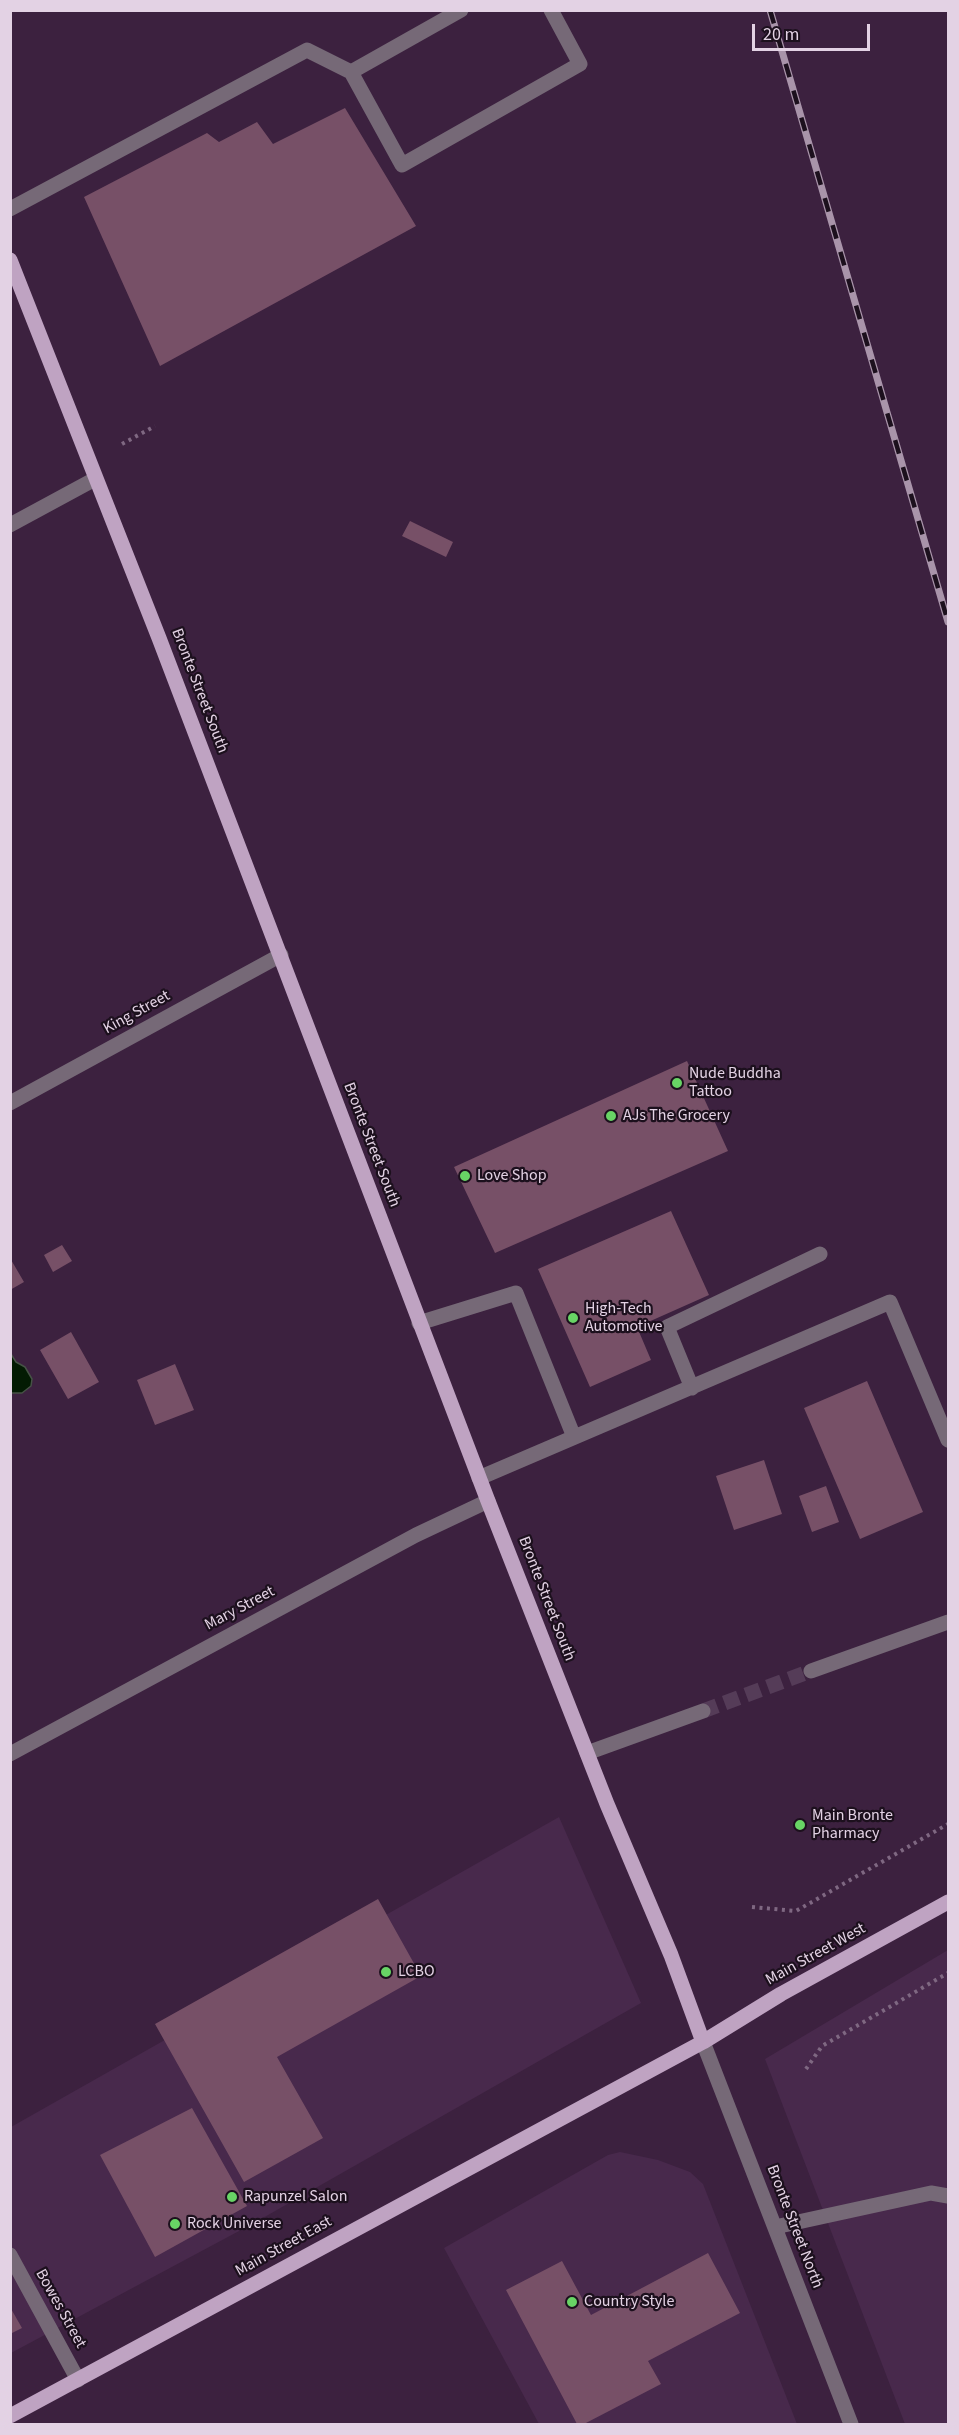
<!DOCTYPE html>
<style>
body{margin:0}
#map{position:relative;width:959px;height:2435px;overflow:hidden;background:#3c213f;font-family:"Source Sans 3",sans-serif}
canvas{display:block}
.frame{position:absolute;inset:0;border:12px solid #e3d2e4;pointer-events:none}
.scale{position:absolute;left:752px;top:24px;width:118px;height:27px;box-sizing:border-box;border:3px solid #e3d2e4;border-top:0;padding-left:8px;font-size:18px;line-height:21px;white-space:nowrap;color:#e3d2e4;-webkit-text-stroke:4px #1c101d;paint-order:stroke}
</style>
<div id="map">
<canvas width="959" height="2435"></canvas>
<div class="frame"></div>
<div class="scale">20 m</div>
</div>
<script>
const context = document.querySelector('canvas').getContext('2d');
context.lineJoin = 'round';
function fill(path, color) { context.fillStyle = color; context.fill(path, 'evenodd'); }
const shape = rows => new Path2D(rows.map(r => 'M' + r).join(''));
function strokePath(path, color, width, dash) { context.strokeStyle = color; context.lineWidth = width; context.lineCap = dash ? 'butt' : 'round'; context.setLineDash(dash || []); context.stroke(path); }
function drawText(font, color, halo, rows, align = 'center') {
  context.font = font + ' "Source Sans 3",sans-serif'; context.lineWidth = 4.5; context.setLineDash([]); context.textBaseline = 'middle'; context.strokeStyle = halo; context.fillStyle = color; for (const [text, x, y, turn = 0] of rows) {
    context.save(); context.translate(x, y); context.rotate((+turn || 0) * Math.PI / 180); context.textAlign = isNaN(turn) ? turn : align; if (halo) context.strokeText(text, 0, 0); context.fillText(text, 0, 0); context.restore();
  }
}
fill(shape([
 [559,1817,641,2003,254,2223,11,2353,11,2127],
 [948,1950,948,2424,905,2424,765,2059],
 [620,2152,658,2160,690,2172,703,2184,797,2424,539,2424,444,2248,608,2155]
]), '#48294c');
const water = shape([
 [11,1354,16,1362,25,1367,32,1379,31,1386,22,1393,11,1393,11,1354]
]);
fill(water, '#031b03');
strokePath(water, '#465246', 1.5);
fill(shape([
 [345,108,416,226,160,366,84,197,207,133,219,142,257,122,273,144],
 [410,521,453,542,446,557,402,536],
 [687,1061,728,1151,495,1253,454,1167],
 [671,1211,709,1295,637,1327,651,1360,590,1387,538,1269],
 [62,1245,72,1261,53,1272,44,1255],
 [10,1258,24,1282,10,1290],
 [71,1332,99,1382,68,1399,40,1350],
 [175,1364,194,1410,155,1425,137,1380],
 [867,1381,923,1512,860,1539,804,1408],
 [764,1460,782,1514,734,1530,716,1476],
 [826,1486,839,1522,812,1532,799,1496],
 [378,1899,421,1976,277,2057,323,2138,244,2182,155,2024],
 [192,2108,247,2206,155,2257,100,2155],
 [708,2253,740,2313,648,2361,661,2384,584,2424,577,2424,506,2290,562,2261,591,2315],
 [10,2307,22,2328,10,2334]
]), '#775067');
strokePath(shape([
 [703,1711,811,1671]
]), '#553c58', 15, [15, 8]);
strokePath(shape([
 [122,444,155,426],
 [752,1907,796,1911,948,1824],
 [806,2069,822,2046,948,1973]
]), '#7f6882', 4, [3, 4.5]);
strokePath(shape([
 [351,72,461,10],
 [10,209,307,50,351,72,402,165,580,64,551,10],
 [10,525,95,479],
 [10,1103,281,955],
 [419,1323,516,1293,574,1437],
 [692,1388,667,1327,820,1254],
 [479,1478,890,1302,948,1440],
 [811,1671,948,1622],
 [587,1753,703,1711],
 [10,1754,416,1535,488,1501],
 [703,2042,851,2424],
 [775,2227,931,2193,948,2196],
 [10,2255,78,2380]
]), '#766977', 15);
strokePath(shape([
 [10,260,159,638,488,1501,607,1804,671,1955,703,2042],
 [10,2416,703,2042,781,1994,948,1902]
]), '#bfa3c2', 15);
const rail = shape([
 [770,10,948,622]
]);
strokePath(rail, '#a994aa', 7);
strokePath(rail, '#1c101d', 4.5, [14]);
for (const [x, y, r, color] of [
 [677,1083,6,"#68d465"],
 [611,1116,6,"#68d465"],
 [465,1176,6,"#68d465"],
 [573,1318,6,"#68d465"],
 [800,1825,6,"#68d465"],
 [386,1972,6,"#68d465"],
 [232,2197,6,"#68d465"],
 [175,2224,6,"#68d465"],
 [572,2302,6,"#68d465"]
]) { const dot = new Path2D(); dot.arc(x, y, r, 0, 2 * Math.PI); context.fillStyle = color; context.fill(dot); strokePath(dot, '#1c101d', 2); }
drawText('16px', '#e3d2e4', '#1c101d', [
 ["Bronte Street South",199,691,69],
 ["King Street",137,1013,-29],
 ["Bronte Street South",371,1145,69],
 ["Bronte Street South",546,1599,69],
 ["Mary Street",240,1609,-28],
 ["Main Street West",816,1955,-29],
 ["Bronte Street North",794,2227,69],
 ["Main Street East",284,2247,-29],
 ["Bowes Street",60,2309,61]
]);
drawText('16px', '#e3d2e4', '#1c101d', [
 ["Nude Buddha",689,1074],
 ["Tattoo",689,1092],
 ["AJs The Grocery",623,1116],
 ["Love Shop",477,1176],
 ["High-Tech",585,1309],
 ["Automotive",585,1327],
 ["Main Bronte",812,1816],
 ["Pharmacy",812,1834],
 ["LCBO",398,1972],
 ["Rapunzel Salon",244,2197],
 ["Rock Universe",187,2224],
 ["Country Style",584,2302]
], 'left');
</script>
